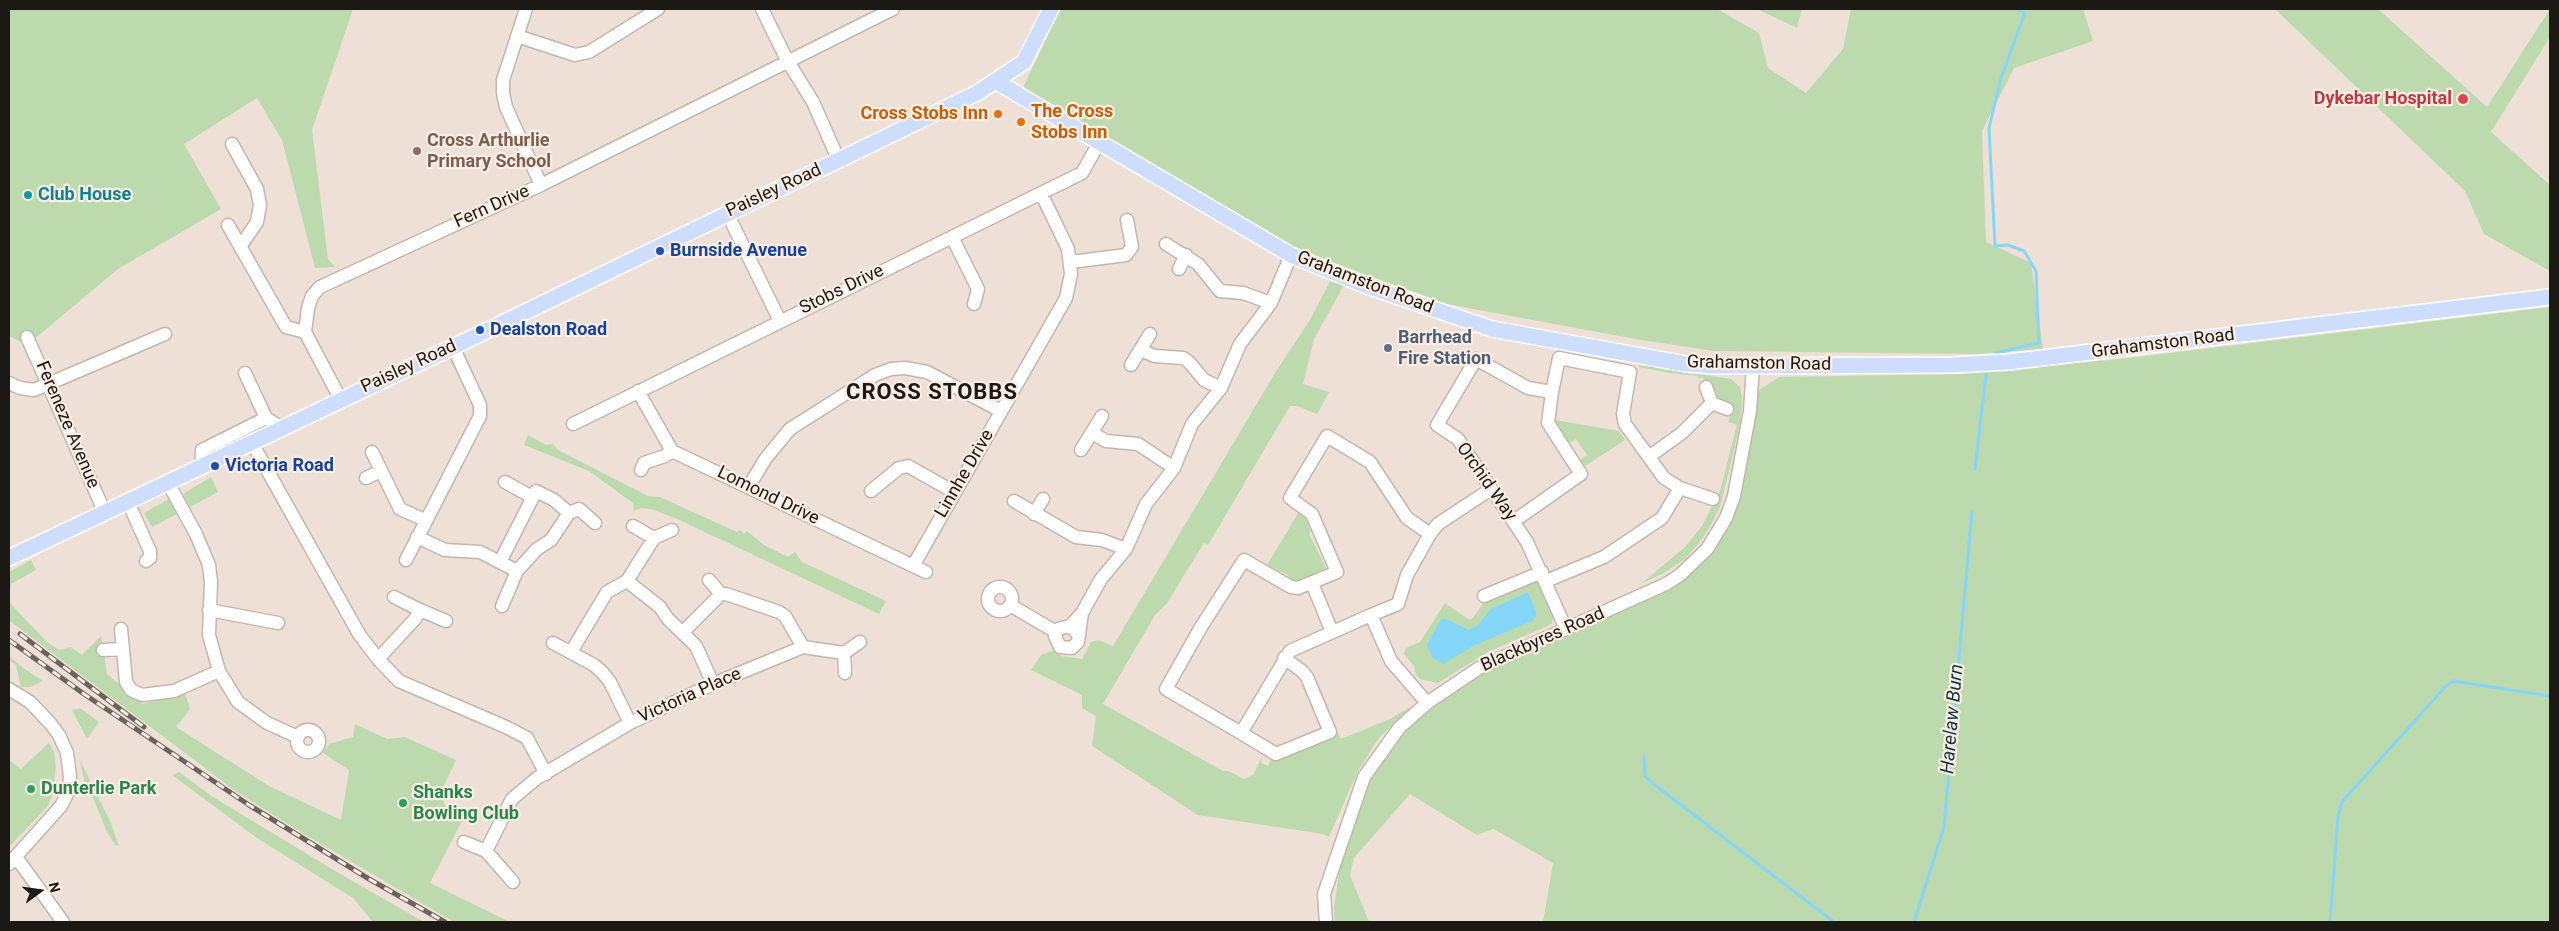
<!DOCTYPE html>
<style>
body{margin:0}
#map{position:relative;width:2559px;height:931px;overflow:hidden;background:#eee0d6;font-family:Roboto,sans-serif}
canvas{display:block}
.frame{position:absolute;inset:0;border:10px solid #1c1814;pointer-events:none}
.north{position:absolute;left:15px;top:866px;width:50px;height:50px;-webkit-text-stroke:4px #fbede3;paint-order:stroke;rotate:76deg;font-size:14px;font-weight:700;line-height:20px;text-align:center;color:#1c1814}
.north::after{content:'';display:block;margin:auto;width:18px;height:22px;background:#1c1814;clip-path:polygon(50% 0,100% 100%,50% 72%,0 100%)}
</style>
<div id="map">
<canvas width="2559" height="931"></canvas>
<div class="frame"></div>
<div class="north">N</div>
</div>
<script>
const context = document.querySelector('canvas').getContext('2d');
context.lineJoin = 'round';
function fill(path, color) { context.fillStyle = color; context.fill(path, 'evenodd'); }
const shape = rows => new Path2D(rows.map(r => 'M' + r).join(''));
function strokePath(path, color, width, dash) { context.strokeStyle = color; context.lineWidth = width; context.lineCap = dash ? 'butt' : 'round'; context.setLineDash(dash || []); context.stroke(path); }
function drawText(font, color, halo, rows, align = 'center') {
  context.font = font + ' Roboto,sans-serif'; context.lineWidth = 4.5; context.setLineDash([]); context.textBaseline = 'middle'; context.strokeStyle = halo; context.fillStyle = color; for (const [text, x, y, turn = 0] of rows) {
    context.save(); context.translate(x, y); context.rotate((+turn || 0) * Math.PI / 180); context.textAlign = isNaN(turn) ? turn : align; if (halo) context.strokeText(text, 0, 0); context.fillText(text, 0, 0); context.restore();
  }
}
fill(shape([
 [9,9,353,9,312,130,328,259,335,267,315,268,282,140,257,98,184,144,221,209,118,269,27,345,9,336],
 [1060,9,1717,9,1759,33,1768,68,1806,93,1843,49,1851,9,2083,9,2093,41,2014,68,1982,131,1986,242,2031,263,2043,349,1976,354,1714,351,1635,339,1447,304,1293,248,1023,88],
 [1757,9,1802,9,1797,28],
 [2275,9,2378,9,2487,107,2550,9,2550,37,2491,132,2550,185,2550,271,2484,234,2465,191],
 [1330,281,1344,285,1314,339,1303,384,1329,392,1317,414,1297,406,1290,406,1208,545,1204,543,1167,603,1155,615,1103,704,1223,771,1228,771,1244,779,1253,775,1263,755,1261,763,1268,766,1272,757,1336,729,1341,739,1390,719,1412,706,1378,739,1358,771,1329,837,1323,834,1198,815,1092,746,1096,716,1082,708,1082,695,1031,670,1041,655,1054,650,1061,656,1082,659,1091,642,1098,640,1113,646,1275,373,1311,318],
 [2550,307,2550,922,1543,922,1553,863,1494,829,1477,835,1410,794,1354,858,1350,875,1369,922,1335,922,1334,907,1341,860,1357,808,1376,768,1410,727,1448,692,1505,661,1675,587,1710,556,1731,524,1739,501,1759,390,1779,377,1962,374,2129,358],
 [1639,365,1731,379,1740,387,1742,397,1741,417,1736,442,1720,507,1712,523,1700,542,1685,559,1664,573,1642,583,1685,547,1702,526,1720,491,1737,425,1728,422,1733,405,1718,398,1711,381,1705,383,1703,377,1699,379,1698,376,1669,373,1639,367],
 [1555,420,1619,431,1625,440,1585,466,1580,460,1587,455,1576,439,1569,443],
 [528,435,546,445,553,444,558,450,648,496,660,497,737,532,740,530,744,534,747,531,764,545,788,557,795,552,802,562,886,601,879,614,677,519,651,509,640,508,634,511,633,503,589,471,524,445],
 [211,477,218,492,190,507,183,494],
 [169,499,177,514,152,527,144,513],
 [1299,512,1304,515,1311,531,1309,534,1326,568,1296,582,1290,579,1288,575,1267,565],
 [31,560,36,570,11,584,9,599,9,572],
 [1537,579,1553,617,1552,624,1488,652,1438,683,1420,679,1416,675,1414,666,1404,654,1406,648,1420,642,1445,603,1468,619,1472,619,1485,601],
 [9,602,47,642,59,650,71,647,82,655,101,636,107,674,143,704,185,693,190,709,176,727,269,786,341,820,349,770,323,753,329,744,353,737,355,724,387,739,405,737,456,760,441,792,447,813,462,821,430,883,510,922,454,922,294,828,234,790,10,621,9,622],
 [9,656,23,668,43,681,30,687,21,687,16,665,9,660],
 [80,708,99,722,87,739,72,710],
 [49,743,54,752,56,768,52,796,47,807,9,847,9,760,21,769],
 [79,758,110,821,119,846,115,845,107,832,91,793,84,795,84,779],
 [179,772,213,797,335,871,424,922,373,922,353,898,257,838,172,775]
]), '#bdd9ae');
fill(shape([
 [1528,592,1536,612,1536,616,1532,621,1475,645,1443,664,1432,657,1427,645,1441,619,1446,619,1469,630,1478,625,1491,609]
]), '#86d6f9');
strokePath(shape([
 [1996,353,2039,343,2036,271,2024,251,2008,245,1995,246,1989,128,2001,78,2025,13,2017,9],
 [1975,469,1986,375],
 [1644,756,1645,776,1651,782,1834,922],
 [1914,922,1944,827,1972,511],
 [2330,922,2338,816,2342,802,2445,687,2453,681,2550,696]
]), '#86d6f9', 3);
const minor = shape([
 [526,9,503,80,503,93,506,107,541,185],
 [762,9,787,60,813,102,839,161],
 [517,36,575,55,589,52,658,9],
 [232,144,257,189,260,205,257,222,240,247],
 [727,213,780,321],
 [228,225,286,327,305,332],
 [952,237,978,289,974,304],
 [1166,244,1198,264,1220,291,1243,293,1271,303],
 [1071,262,1126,255,1132,247,1127,220],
 [1179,269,1186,255],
 [27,337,105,513],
 [1140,350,1155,356,1183,358,1189,362,1204,380,1221,388],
 [1131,365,1150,334],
 [245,373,266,418,282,428],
 [9,383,20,388,34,390,165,334],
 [1706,387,1712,403,1727,409],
 [638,391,672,451,926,572],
 [341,400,305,332,308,308,312,296,320,287,541,185,893,9],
 [573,424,1082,173,1099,143],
 [1092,433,1106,441,1138,444,1174,468],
 [252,443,359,634,378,659,399,681,506,727,527,738,546,774],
 [1081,450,1102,416],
 [372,452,400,509,425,520],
 [1650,456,1682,433,1712,403],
 [201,467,202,450,266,418],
 [641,470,644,463,665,456,672,451],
 [366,478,381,471],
 [505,482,532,497],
 [168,483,196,534,209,565,211,582,209,635,219,671,238,702,267,723,298,737],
 [749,486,766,458,790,429,875,375,891,369,905,368,927,372,1001,411],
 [1680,488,1713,499],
 [871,491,899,468,908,466,954,492],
 [1014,501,1076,537,1102,540,1126,549],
 [128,502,150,551,150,558,146,561],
 [569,513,579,509,595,523],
 [1034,514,1043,499],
 [1514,521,1581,474,1548,423,1552,392],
 [633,526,654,538],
 [1430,534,1438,524,1491,489],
 [417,537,445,550,480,552,517,571,537,549,551,540,569,513,554,500,536,491,500,562],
 [406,560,480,416,480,405,453,347],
 [913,566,1066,298,1071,274,1068,249,1041,193],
 [709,580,721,594],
 [627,581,660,607,668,619,696,646,713,684],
 [1546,581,1604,557,1662,518,1680,488,1664,478,1625,424,1623,414,1630,372,1559,358,1552,392,1528,388,1476,359,1437,425,1458,439,1527,542,1566,629],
 [1312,583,1332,632],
 '988 599a12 12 0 1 1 24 0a12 12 0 1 1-24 0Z',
 [1484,596,1542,572],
 [394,597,420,610],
 [1010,605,1056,632],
 [502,606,517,571],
 [209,610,278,623],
 [1082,613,1101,579,1126,549,1146,504,1174,468,1192,424,1221,388,1240,344,1271,303,1291,255],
 [1371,615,1398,604,1407,575,1430,534,1407,518,1370,462,1327,436,1290,498,1312,514,1337,572,1298,588,1291,587,1244,560,1201,627,1166,689,1241,733,1290,651,1371,615,1391,661,1427,703],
 [1070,626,1082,613,1078,642,1072,648,1060,647,1055,636,1058,629,1070,626,1078,634],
 [121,629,126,682,131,690,142,695,174,691,219,671],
 [683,632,721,594,726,594,779,612,785,616,803,647],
 [553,643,594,665,602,672,610,682,630,723],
 [103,650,122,649],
 [571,652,607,592,627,581,654,538,672,530],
 [844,653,860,642],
 [378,659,415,619,420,610,446,621],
 [9,689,30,702,50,723,59,735,67,753,70,776,69,790,61,806,9,864],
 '297 741a11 11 0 1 1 22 0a11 11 0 1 1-22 0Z',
 [1241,733,1276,754,1330,732,1307,677,1302,671,1284,658],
 [464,842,486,851],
 [16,857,63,922],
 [513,882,486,851,512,799,537,778,630,723,713,684,803,647,844,653,845,673],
 [1326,922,1324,894,1364,777,1399,728,1427,703,1479,668,1666,584,1680,575,1707,549,1726,518,1734,496,1750,411,1753,366]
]);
const major = shape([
 [997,82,1291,255,1367,286,1492,329,1686,364,1717,366,1953,365,2008,362,2550,297],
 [9,558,453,347,977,93,1024,62,1051,9]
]);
strokePath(minor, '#c3b6ac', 15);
strokePath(major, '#fff', 18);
strokePath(minor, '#fff', 12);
strokePath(major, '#ceddfb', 15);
const rail = shape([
 [20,634,144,727],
 [9,640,84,694,249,805,369,879,445,922]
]);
strokePath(rail, '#6b635d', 5);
strokePath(rail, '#fbede3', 3, [9]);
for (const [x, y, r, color] of [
 [2463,99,6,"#e0444e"],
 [998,114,5,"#e8710a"],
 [1021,122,5,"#e8710a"],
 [417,151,5,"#8d6e63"],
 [28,195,5,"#0f9aa8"],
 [660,251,5,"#1a4fb4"],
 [480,330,5,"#1a4fb4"],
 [1388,348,5,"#5c6f8a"],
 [215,466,5,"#1a4fb4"],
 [31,789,5,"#2e9e5b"],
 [403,803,5,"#2e9e5b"]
]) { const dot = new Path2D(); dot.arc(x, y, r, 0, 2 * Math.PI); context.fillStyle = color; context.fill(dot); strokePath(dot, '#fbede3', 2); }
drawText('bold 18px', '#be3a42', '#fbede3', [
 ["Dykebar Hospital",2452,99]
], 'right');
drawText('bold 18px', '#c56008', '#fbede3', [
 ["The Cross",1031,112],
 ["Stobs Inn",1031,133],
 ["Cross Stobs Inn",988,114,"right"]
], 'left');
drawText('bold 18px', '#785e54', '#fbede3', [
 ["Cross Arthurlie",427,141],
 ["Primary School",427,162]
], 'left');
drawText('18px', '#1c1814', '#fbede3', [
 ["Paisley Road",774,191,-25],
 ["Fern Drive",492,207,-24],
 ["Grahamston Road",1365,283,21],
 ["Stobs Drive",842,290,-26],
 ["Grahamston Road",2163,344,-7],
 ["Grahamston Road",1759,364,1],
 ["Paisley Road",409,367,-25],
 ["Fereneze Avenue",67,425,67],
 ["Linnhe Drive",965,474,-60],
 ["Orchid Way",1486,482,55],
 ["Lomond Drive",768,496,26],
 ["Blackbyres Road",1543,640,-24],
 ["Victoria Place",690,696,-24]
]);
drawText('bold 18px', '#0d838f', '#fbede3', [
 ["Club House",38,195]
], 'left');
drawText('bold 18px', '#164399', '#fbede3', [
 ["Burnside Avenue",670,251],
 ["Dealston Road",490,330],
 ["Victoria Road",225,466]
], 'left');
drawText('bold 18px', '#4e5e75', '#fbede3', [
 ["Barrhead",1398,338],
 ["Fire Station",1398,359]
], 'left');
drawText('bold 18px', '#27864d', '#fbede3', [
 ["Dunterlie Park",41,789],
 ["Shanks",413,793],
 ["Bowling Club",413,814]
], 'left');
drawText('italic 19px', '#123746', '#fbede3', [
 ["Harelaw Burn",1953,719,-85]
]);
context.letterSpacing = '1px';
drawText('bold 22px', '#1c1814', '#fbede3', [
 ["CROSS STOBBS",932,393]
]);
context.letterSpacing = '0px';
</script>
